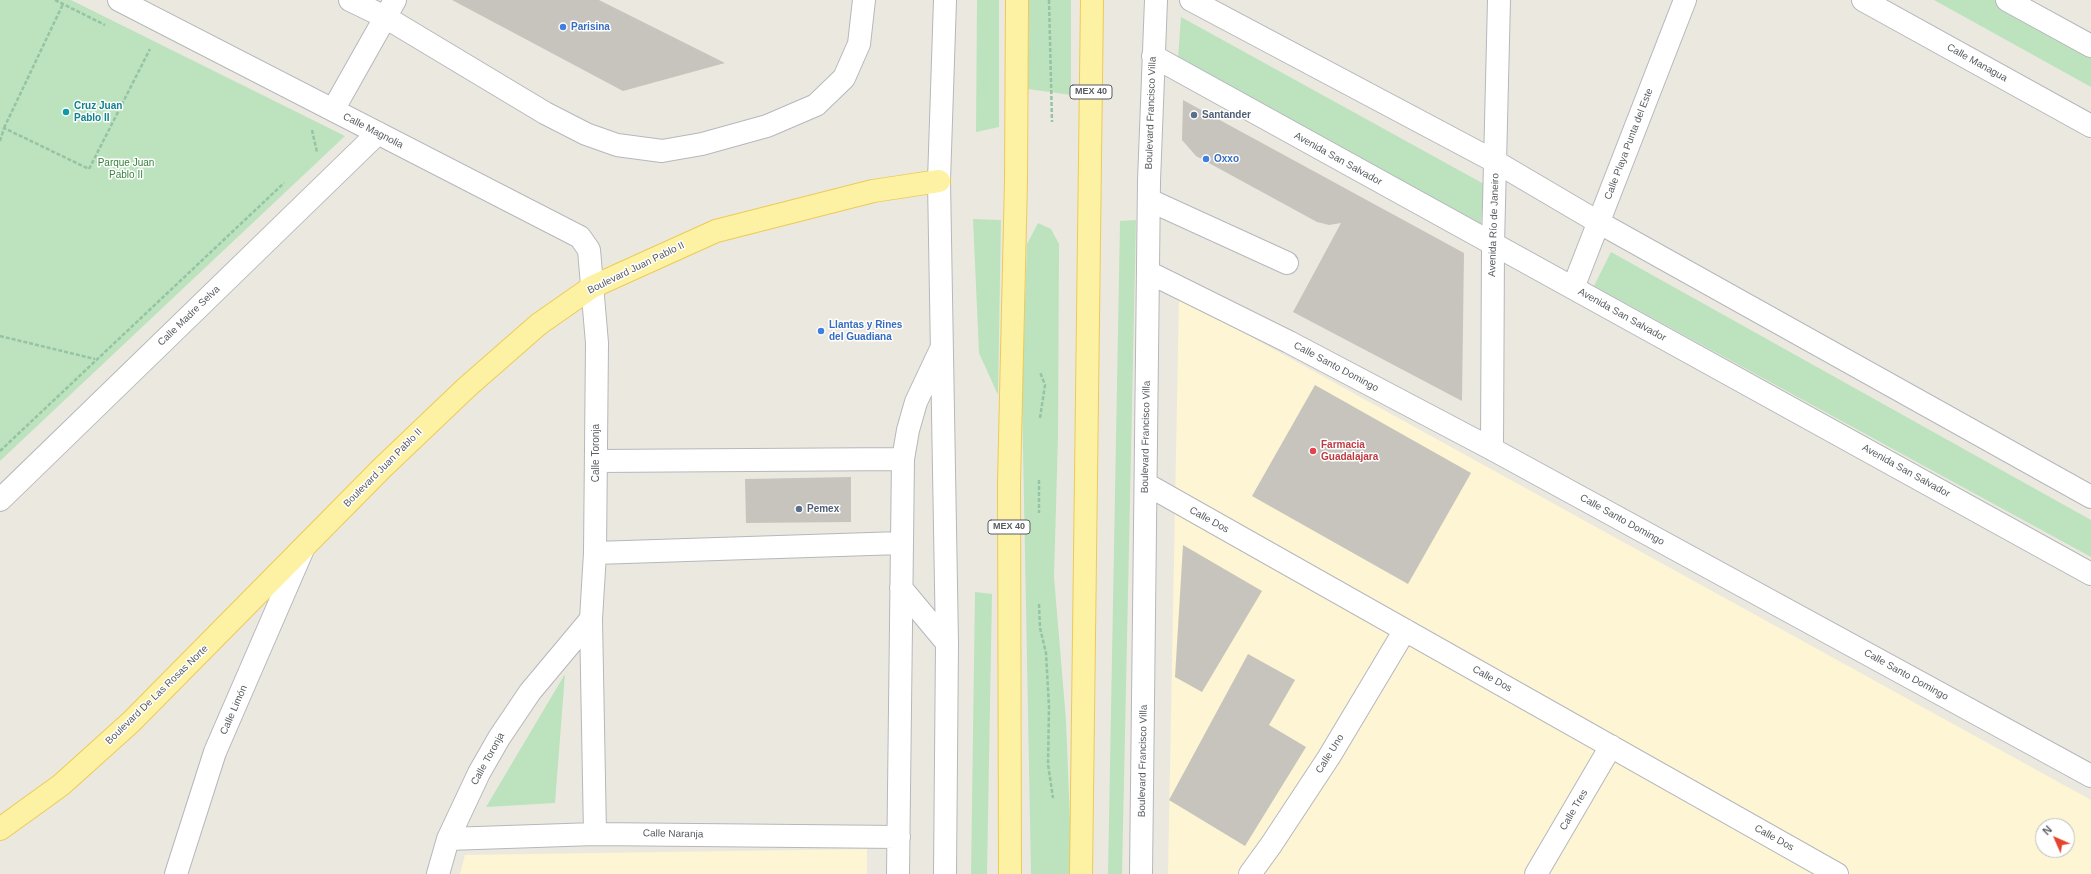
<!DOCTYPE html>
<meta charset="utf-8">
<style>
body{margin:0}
#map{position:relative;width:2091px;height:874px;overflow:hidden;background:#ebe9df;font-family:Arial,sans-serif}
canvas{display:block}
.north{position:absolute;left:2035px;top:818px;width:40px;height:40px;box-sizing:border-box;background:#fff;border:1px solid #bcbebf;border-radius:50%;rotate:315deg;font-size:11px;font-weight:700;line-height:16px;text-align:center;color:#585c60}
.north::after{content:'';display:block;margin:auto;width:14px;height:18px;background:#e4432c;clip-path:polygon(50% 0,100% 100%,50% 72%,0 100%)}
</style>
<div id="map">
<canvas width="2091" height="874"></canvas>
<div class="north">N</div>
</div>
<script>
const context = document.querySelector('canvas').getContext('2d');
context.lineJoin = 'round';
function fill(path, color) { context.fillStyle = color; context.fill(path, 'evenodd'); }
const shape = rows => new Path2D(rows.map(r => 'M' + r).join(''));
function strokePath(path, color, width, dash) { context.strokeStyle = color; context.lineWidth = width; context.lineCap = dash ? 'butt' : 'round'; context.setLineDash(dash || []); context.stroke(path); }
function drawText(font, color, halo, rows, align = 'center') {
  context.font = font + ' Arial,sans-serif'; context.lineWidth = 3; context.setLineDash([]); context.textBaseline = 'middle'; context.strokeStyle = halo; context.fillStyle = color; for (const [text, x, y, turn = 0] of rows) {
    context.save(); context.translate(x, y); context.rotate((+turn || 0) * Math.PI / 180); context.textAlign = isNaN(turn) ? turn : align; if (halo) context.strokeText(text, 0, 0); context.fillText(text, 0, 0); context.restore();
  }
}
fill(shape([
 [1179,297,2091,800,2091,874,1168,874],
 [2043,826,2067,826,2067,850,2043,850],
 [867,849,867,874,460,874,465,855]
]), '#fdf5d3');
fill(shape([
 [0,0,71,0,345,136,0,461],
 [977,0,999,0,999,127,976,132],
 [1029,0,1071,0,1071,95,1028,89],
 [1934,0,2007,0,2091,47,2091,87],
 [1181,17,1484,184,1481,224,1178,58],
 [973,219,1001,220,998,395,979,353],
 [1136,220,1122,874,1108,874,1120,221],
 [1038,223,1051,229,1059,244,1058,437,1054,577,1066,720,1072,874,1031,874,1022,394,1027,244],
 [1611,252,2091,520,2091,557,1594,286],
 [975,592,992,594,987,874,971,874],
 [565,674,555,803,486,807]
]), '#bce3bd');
fill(shape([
 [452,0,599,0,725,63,623,91],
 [1183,100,1464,253,1462,401,1293,312,1341,223,1329,225,1317,222,1196,156,1182,140],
 [1315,385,1471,473,1408,584,1252,496],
 [851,477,851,522,746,523,745,479],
 [1183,545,1262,591,1202,692,1175,677],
 [1248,654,1295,680,1269,725,1306,747,1245,846,1169,800]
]), '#c6c4bd');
const minor = shape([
 [119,0,580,237,589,250,597,343,595,553,591,619,595,834],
 [350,0,385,17,545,113,586,134,617,145,662,151,702,144,767,126,816,105,844,78,859,44,864,0],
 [1191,0,1496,162,1598,222,2091,497],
 [1863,0,2091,126],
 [2007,0,2091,46],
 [1153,56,2091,574],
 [333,110,395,0],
 [1149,200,1287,263],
 [1148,272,1289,342,1492,449,2091,776],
 [1573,288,1685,0],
 [1492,449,1493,245,1499,0],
 [596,461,903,459],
 [1146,484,1837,874],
 [0,500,378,133],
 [595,553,901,543],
 [901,588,947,643],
 [448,839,595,834,899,837],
 [176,874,215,752,303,549],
 [438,874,448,839,479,773,499,738,530,692,591,619],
 [898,874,903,459,908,430,916,402,940,351],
 [945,874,947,643,939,181,945,0],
 [1141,874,1149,181,1156,0],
 [1250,874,1271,845,1329,757,1405,630],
 [1536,874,1611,746]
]);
const major = shape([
 [0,829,61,785,131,722,382,468,467,387,539,324,592,287,716,231,873,191,939,181],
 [1010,874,1009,483,1016,180,1017,0],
 [1081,874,1092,0]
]);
strokePath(minor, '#b5b7bc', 24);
strokePath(major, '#edca56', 24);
strokePath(shape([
 [55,0,105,25],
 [1049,0,1052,122],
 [4,128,63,4],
 [312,130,317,152],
 [0,141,4,128,89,169,150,49],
 [0,336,95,359],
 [1040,418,1045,385,1040,372],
 [0,451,284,183],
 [1039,480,1039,513],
 [1039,604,1040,628,1046,653,1049,707,1048,764,1053,798]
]), '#95c3a5', 2.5, [4, 2]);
strokePath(minor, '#fff', 22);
strokePath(major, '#fdf2a3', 22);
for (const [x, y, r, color] of [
 [563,27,4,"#3f7fe0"],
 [66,112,4,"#0f9aa8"],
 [1194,115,4,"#5c6f8a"],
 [1206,159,4,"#3f7fe0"],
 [821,331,4,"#3f7fe0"],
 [1313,451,4,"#e0444e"],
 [799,509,4,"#5c6f8a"]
]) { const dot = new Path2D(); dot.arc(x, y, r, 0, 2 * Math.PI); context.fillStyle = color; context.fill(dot); strokePath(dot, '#fff', 1.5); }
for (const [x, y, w] of [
 [1091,92,42],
 [1009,527,42]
]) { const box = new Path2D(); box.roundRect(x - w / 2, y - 7, w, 14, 3); context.fillStyle = '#fff'; context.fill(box); strokePath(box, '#585c60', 1); }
drawText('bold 9px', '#585c60', null, [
 ["MEX 40",1091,92],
 ["MEX 40",1009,527]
]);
drawText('bold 10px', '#366cbe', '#fff', [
 ["Parisina",571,27],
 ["Oxxo",1214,159],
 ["Llantas y Rines",829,325],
 ["del Guadiana",829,337]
], 'left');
drawText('10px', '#585c60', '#fff', [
 ["Calle Managua",1977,63,29],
 ["Boulevard Francisco Villa",1151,113,-88],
 ["Calle Magnolia",373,131,27],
 ["Calle Playa Punta del Este",1629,144,-69],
 ["Avenida San Salvador",1338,159,29],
 ["Avenida Río de Janeiro",1494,225,-88],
 ["Boulevard Juan Pablo II",636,268,-26],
 ["Avenida San Salvador",1622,315,29],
 ["Calle Madre Selva",189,316,-44],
 ["Calle Santo Domingo",1336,367,28],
 ["Boulevard Francisco Villa",1146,437,-89],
 ["Calle Toronja",596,453,-90],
 ["Boulevard Juan Pablo II",383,468,-45],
 ["Avenida San Salvador",1906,471,29],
 ["Calle Dos",1209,520,29],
 ["Calle Santo Domingo",1622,520,29],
 ["Calle Santo Domingo",1906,675,29],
 ["Calle Dos",1492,679,29],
 ["Boulevard De Las Rosas Norte",157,695,-44],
 ["Calle Limón",234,710,-66],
 ["Calle Uno",1330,754,-58],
 ["Calle Toronja",488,759,-61],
 ["Boulevard Francisco Villa",1143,761,-89],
 ["Calle Tres",1574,810,-60],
 ["Calle Naranja",673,834,1],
 ["Calle Dos",1774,838,29]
]);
drawText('bold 10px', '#0d838f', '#fff', [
 ["Cruz Juan",74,106],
 ["Pablo II",74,118]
], 'left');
drawText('bold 10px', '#4e5e75', '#fff', [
 ["Santander",1202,115],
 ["Pemex",807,509]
], 'left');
drawText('10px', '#36823d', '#fff', [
 ["Parque Juan",126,163],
 ["Pablo II",126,175]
]);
drawText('bold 10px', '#be3a42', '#fff', [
 ["Farmacia",1321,445],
 ["Guadalajara",1321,457]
], 'left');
</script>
